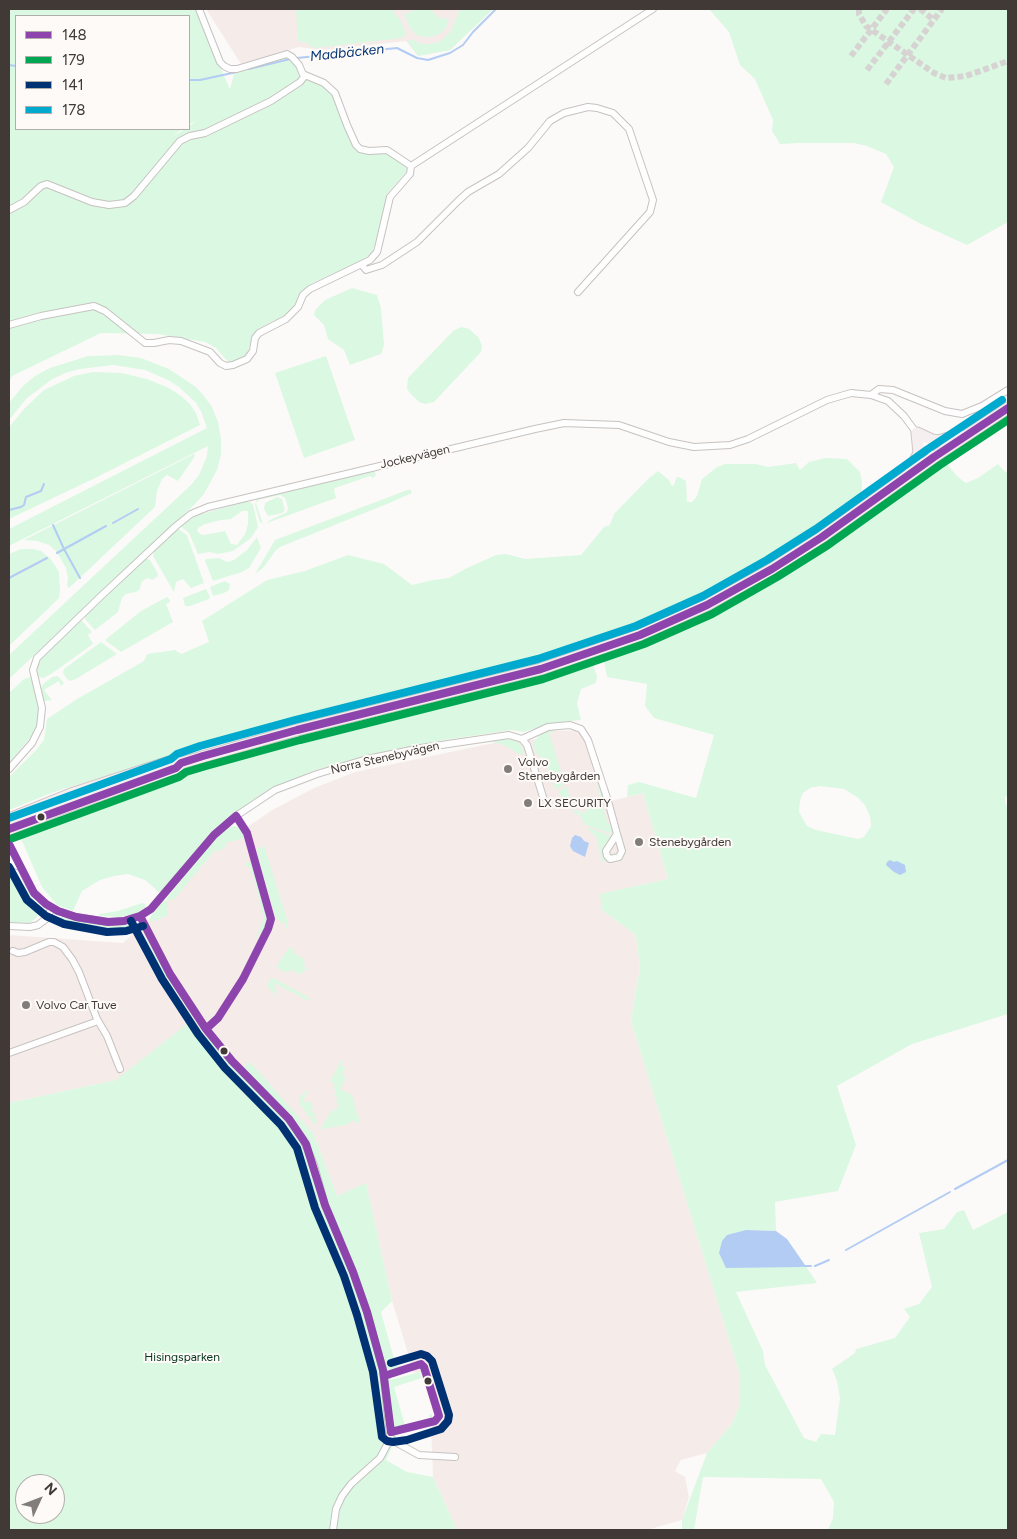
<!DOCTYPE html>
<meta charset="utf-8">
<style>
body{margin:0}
#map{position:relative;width:1017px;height:1539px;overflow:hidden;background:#fcfaf9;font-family:Figtree,sans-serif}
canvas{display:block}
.frame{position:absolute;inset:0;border:10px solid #403936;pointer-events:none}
.legend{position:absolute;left:15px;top:15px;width:175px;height:115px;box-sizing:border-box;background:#fdfaf8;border:1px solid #b1adaa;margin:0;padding:6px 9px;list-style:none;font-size:15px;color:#403936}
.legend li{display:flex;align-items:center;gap:10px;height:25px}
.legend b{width:25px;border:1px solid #b1adaa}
.north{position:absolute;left:15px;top:1474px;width:50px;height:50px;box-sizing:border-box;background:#fdfaf8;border:1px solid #b1adaa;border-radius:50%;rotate:47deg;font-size:14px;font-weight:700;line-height:20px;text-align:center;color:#403936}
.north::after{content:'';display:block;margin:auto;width:18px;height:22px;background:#827d7a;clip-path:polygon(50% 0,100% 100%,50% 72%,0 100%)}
</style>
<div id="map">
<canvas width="1017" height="1539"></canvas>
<div class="frame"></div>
<ul class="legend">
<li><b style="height:6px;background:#8e44ad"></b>148</li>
<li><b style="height:6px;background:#00a651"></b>179</li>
<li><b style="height:6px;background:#003273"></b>141</li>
<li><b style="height:6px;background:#00a9ce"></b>178</li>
</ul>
<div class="north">N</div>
</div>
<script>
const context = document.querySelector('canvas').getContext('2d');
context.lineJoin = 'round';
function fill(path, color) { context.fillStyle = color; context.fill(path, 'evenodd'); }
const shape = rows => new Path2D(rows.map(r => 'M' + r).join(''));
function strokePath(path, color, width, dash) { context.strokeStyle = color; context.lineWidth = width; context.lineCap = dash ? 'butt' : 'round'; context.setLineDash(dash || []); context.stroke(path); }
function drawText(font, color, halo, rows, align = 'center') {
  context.font = font + ' Figtree,sans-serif'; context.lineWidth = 4; context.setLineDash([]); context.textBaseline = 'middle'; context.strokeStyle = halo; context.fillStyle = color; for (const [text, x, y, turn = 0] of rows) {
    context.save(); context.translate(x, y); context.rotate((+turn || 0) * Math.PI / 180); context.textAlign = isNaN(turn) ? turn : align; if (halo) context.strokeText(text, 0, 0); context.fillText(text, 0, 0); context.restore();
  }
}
fill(shape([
 [206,9,493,9,450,50,418,56,406,41,323,50,299,47,241,64],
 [586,730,611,801,643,793,668,879,601,894,602,910,636,935,640,968,631,1021,740,1375,740,1404,732,1424,707,1453,681,1460,675,1471,685,1477,689,1497,682,1520,647,1530,457,1530,433,1477,431,1428,435,1418,421,1372,414,1373,392,1301,366,1184,337,1196,313,1133,193,1109,116,1080,9,1103,9,935,123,943,152,917,213,845,250,825,274,809,314,788,355,772,498,742,514,742,537,739,549,731]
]), '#f5ece9');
fill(shape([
 [9,9,197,9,220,67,230,89,234,74,287,57,298,67,303,78,321,84,332,92,352,143,359,152,366,154,387,153,407,168,406,172,387,194,378,235,372,252,364,260,312,283,285,317,273,321,258,329,245,357,229,363,216,348,205,342,157,334,101,333,12,376,9,382],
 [16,16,189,16,189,124,196,121,189,126,189,129,185,129,172,137,182,129,16,129],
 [296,9,393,9,396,17,398,16,406,33,402,38,314,48,305,42,298,41],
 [420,9,430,9,439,18,449,19,447,26,441,33,431,37,426,37,417,35,410,28,404,14],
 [460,9,493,9,450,50,418,56,407,41,413,40,423,44,431,44,441,41,451,31],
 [709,9,1008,9,1008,222,967,245,919,223,881,202,894,167,886,154,867,146,854,143,800,143,780,144,772,131,773,120,755,79,740,65,729,32],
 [352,288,377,295,381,308,384,345,381,354,350,365,344,350,328,339,324,325,314,315,315,310,325,300],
 [461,327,469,329,479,338,482,346,481,352,434,402,425,404,419,402,409,392,407,388,408,378,453,331],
 [119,355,141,358,169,369,196,387,204,396,212,407,218,422,221,439,221,454,217,470,204,494,194,505,9,679,9,655,191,485,199,475,207,456,208,446,9,546,9,529,207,428,201,411,196,403,179,387,168,380,145,370,113,365,80,369,65,373,51,380,27,398,9,420,9,403,23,386,35,376,50,368,88,356],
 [326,356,355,440,304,458,275,373],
 [93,372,122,373,147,379,169,388,181,396,190,404,196,413,200,425,93,479,9,519,9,429,10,426,24,409,44,390,74,376],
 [194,454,195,456,178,481,167,475,162,479,157,491,155,507,69,588,67,586,68,578,66,568,56,551,49,545,37,541,24,540],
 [825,458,847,459,860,472,862,481,861,497,842,514,810,535,677,610,651,618,600,642,491,675,488,678,458,685,410,692,353,706,173,755,54,792,9,810,9,777,36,750,44,740,47,719,77,699,144,661,147,654,175,650,181,654,209,642,202,621,267,580,305,571,348,555,384,564,412,585,433,580,449,578,465,569,496,555,506,554,525,559,581,555,604,527,610,525,614,514,648,479,658,471,669,480,672,486,674,485,676,478,679,477,686,481,687,502,692,502,697,496,702,479,717,467,725,464,756,464,768,467,796,463,800,470,809,462],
 [944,461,958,477,966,483,978,478,998,464,1005,472,1008,471,1008,796,1005,797,1006,806,1008,804,1008,1014,912,1044,837,1086,856,1145,838,1191,775,1202,776,1231,746,1230,801,1267,805,1265,817,1283,736,1292,763,1351,765,1365,804,1438,816,1442,821,1434,835,1435,840,1398,837,1381,832,1369,855,1353,856,1349,895,1338,910,1317,904,1309,919,1304,932,1287,919,1233,944,1229,957,1212,964,1210,973,1230,1008,1212,1008,1530,828,1530,833,1518,834,1502,821,1479,703,1477,694,1530,682,1530,682,1520,707,1453,732,1424,740,1404,740,1375,631,1021,640,968,636,935,602,910,600,894,668,879,643,793,627,797,628,785,639,782,696,798,714,735,654,718,645,706,647,684,607,677,603,656,629,648,698,619,788,570,850,529,880,506],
 [820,786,844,789,857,797,865,805,870,817,871,826,864,837,858,839,816,830,807,826,799,812,800,800,803,793,810,788],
 [374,470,376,475,373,478,370,476,335,488,334,490,336,498,267,523,270,520,287,512,288,508,285,498,280,495,258,500,256,503,263,524,260,522,255,505,257,498],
 [410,489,412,493,387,504,280,547,276,550,264,567,255,574,275,540],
 [277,497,282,499,285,510,282,513,268,516,264,509,265,503],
 [244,502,250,502,253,504,258,527,251,538,233,551,218,554,209,552,198,554,189,533,180,526,198,515],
 [242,511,248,511,248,524,245,534,237,545,231,544,225,531,204,535,200,534,197,531,198,528,205,524,221,520,231,519],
 [177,528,187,535,204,583,191,588,183,579,180,580,176,582,174,592,153,556,155,549],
 [257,537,261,548,249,568,242,572,213,581,205,561,206,559,219,558,227,562,234,560,247,550],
 [21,549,33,549,41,551,50,558,59,572,60,592,59,598,55,602,9,646,9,554],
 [146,558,150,560,157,572,158,576,152,580,148,578,145,579,141,583,140,589,136,592,126,594,122,598,118,612,95,630,94,629,85,619,85,616],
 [225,581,230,584,229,590,224,593,213,596,210,587],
 [206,589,210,597,209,599,190,606,185,606,183,598],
 [167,597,170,600,170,602,166,604,173,622,121,652,105,640,141,611],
 [80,619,92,632,88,635,93,644,54,672,44,678,37,677,35,666,38,660],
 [101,642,117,654,76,679,70,681,66,678,63,673,64,669],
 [592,661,597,676,596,683,581,689,577,703,581,720,552,723,523,732,512,730,444,740,391,751,315,770,294,779,253,800,226,820,212,833,160,893,145,880,128,874,114,876,100,880,82,891,73,911,57,905,42,887,19,834,266,747,316,735,367,720,554,674],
 [58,676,64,683,61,686,59,681,44,690,52,700,44,701,42,699,41,690,42,685,52,677],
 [30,677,34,683,39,715,37,727,32,736,9,763,9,693,24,679],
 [555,729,555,731,549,733,564,781,563,785,557,789,554,786,545,761,535,752,533,743,542,732],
 [502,739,510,739,516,741,521,745,524,753,521,755,502,744,495,743,491,741],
 [594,768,606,804,602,805,608,824,612,823,613,834,586,825,581,819,580,811,585,813,600,796],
 [566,786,574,809,575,811,579,810,578,817,558,792],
 [235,826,240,828,245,838,225,843,226,847,218,851,215,850,175,898,170,901,166,899,217,836,229,827],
 [587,827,612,836,609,843,604,848,604,856,606,861,605,862,602,861,597,839],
 [264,846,286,916,288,925,286,929,286,924,276,919,257,853,258,848],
 [248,862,253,864,268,916,266,926,255,939,264,919,253,875,250,873,252,869,244,865],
 [9,864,30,894,39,909,37,917,30,923,9,922],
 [164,900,168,903,167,916,150,922,151,915],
 [142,903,145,904,146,907,139,912,131,915,120,917,100,916,99,914,118,911],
 [62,917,109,925,129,924,137,927,128,930,111,931,53,922,57,918],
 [138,930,140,931,147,940,177,994,204,1034,202,1034,181,1006,149,949,137,936,135,932],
 [292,947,294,953,305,960,304,962,305,968,308,968,302,973,298,974,293,970,284,972,276,967,288,949],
 [273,978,308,997,310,1000,309,1001,274,983,277,997,267,986,270,979],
 [187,1024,233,1076,235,1074,205,1039,206,1037,207,1036,238,1072,250,1062,313,1133,337,1196,366,1183,392,1301,381,1312,396,1366,400,1366,399,1369,392,1371,391,1380,420,1372,422,1378,394,1387,405,1425,430,1418,429,1415,432,1414,432,1416,429,1420,404,1428,397,1429,396,1438,386,1460,407,1472,433,1477,457,1530,9,1530,9,1103,116,1080],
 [25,1484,55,1484,55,1514,25,1514],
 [342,1059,343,1063,341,1064,345,1069,342,1075,346,1077,340,1089,352,1095,357,1115,360,1120,359,1123,356,1123,354,1120,346,1125,321,1129,315,1125,301,1106,299,1102,299,1097,309,1089,302,1103,310,1101,313,1108,311,1112,316,1114,313,1118,318,1120,315,1125,321,1128,333,1109,336,1110,339,1104,336,1102,338,1097,334,1095,336,1091,333,1088,335,1084,330,1081]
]), '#dbf8e2');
fill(shape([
 [575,835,581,837,584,841,589,843,585,857,573,851,570,846,572,838],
 [890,860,894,862,897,861,905,865,906,872,900,875,894,872,886,865,887,862],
 [746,1230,776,1231,787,1239,805,1265,801,1267,726,1268,719,1253,722,1241,727,1235]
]), '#b2ccf3');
strokePath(shape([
 [297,58,397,48,417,58,428,60,450,53,463,45,473,32,496,9],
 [9,65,16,66],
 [249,69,290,59],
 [189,80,200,80,237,72],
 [9,510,21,507,24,505,26,497,41,491,44,484],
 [113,523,138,509],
 [53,525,64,549,80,578],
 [57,553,106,526],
 [9,578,47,558],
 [955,1189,1008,1160],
 [846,1250,950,1192],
 [803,1266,811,1266],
 [815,1266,829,1260]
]), '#b2ccf3', 2);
strokePath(shape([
 [859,9,859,14,866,26,934,73,946,78,966,76,1008,61],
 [920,9,934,20],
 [851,56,887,9],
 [867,70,914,9],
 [886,84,942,9]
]), '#d6d3d2', 6, [6, 3]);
const street = shape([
 [411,166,653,9],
 [9,210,24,202,41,186,47,184,92,202,109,205,125,203,134,196,180,141,190,136,205,133,271,101,300,82,304,77,299,65,292,57,287,54,237,69,230,69,224,66,220,62,199,9],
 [362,265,366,270,382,265,417,242,458,201,468,192,499,174,528,148,550,121,564,113,588,107,597,108,613,113,629,129,653,200,650,212,578,292],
 [9,325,41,316,94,306,105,311,145,343,154,343,169,340,181,341,210,352,220,363,226,366,233,365,247,359,253,351,255,338,259,333,286,319,298,307,303,295,310,289,370,260,377,252,379,244,390,197,410,174,411,166,387,150,369,151,360,149,356,145,347,125,335,93,324,83,305,75],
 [871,395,879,389,893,390,945,411,962,414,982,406,1008,390],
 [522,739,548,727,570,725,581,729,588,740,608,801,617,834,622,851,619,857,610,859,607,856,606,851,617,834],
 [9,769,32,743,40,727,42,708,33,670,37,658,100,597,176,526,191,514,208,507,535,429,564,423,619,425,669,442,694,447,730,445,748,439,827,400,851,393,871,395,888,401,904,416,934,457],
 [9,844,29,884,34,893,46,904,58,911,76,917,108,922,124,921,140,916,151,909,214,835,236,816,275,790,317,774,367,759,421,748,509,735,522,739,527,745,543,797],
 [9,858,17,866],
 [140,916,170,974,206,1029,232,1061,289,1119,303,1139,314,1165,325,1205,353,1272,367,1312,383,1370,390,1436,387,1445,380,1458,351,1484,342,1496,336,1509,333,1530],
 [9,926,30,927,38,925,46,919,52,908],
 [13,951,18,953,25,952,49,942,54,942,63,947,72,959,79,972,97,1019,107,1036,120,1069],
 [9,1053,98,1021],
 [390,1439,419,1455,455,1457]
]);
const highway = shape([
 [917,433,932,440,938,441,959,435],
 [910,471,919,453,917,433],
 [9,819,71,794,172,761,181,763,297,730,541,669,640,635,707,605,772,569,822,537,934,457,1008,408],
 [9,829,58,810,176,768,181,763]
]);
strokePath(street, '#c6c2c0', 8);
strokePath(highway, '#cfc7c7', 13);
strokePath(street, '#fffefe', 6);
strokePath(highway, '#f6efef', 11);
strokePath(shape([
 [9,829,176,768,181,763,203,756,297,730,541,669,640,635,707,605,772,569,822,537,934,457,1008,408],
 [9,844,34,893,46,904,58,911,76,917,108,922,124,921,140,916,151,909,214,835,236,816],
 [140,916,170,974,206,1029,232,1061,289,1119,306,1144,325,1205,353,1272,367,1312,383,1370,391,1432],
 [206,1029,218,1018,243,979,268,929,271,919,247,833,236,816],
 [384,1376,421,1364,424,1367,439,1416,435,1421,391,1432]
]), '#8e44ad', 8);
strokePath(shape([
 [13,838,179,777,186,772,206,766,300,740,543,679,644,644,712,614,777,577,828,545,940,465,1008,420]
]), '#00a651', 8);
strokePath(shape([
 [9,867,27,900,46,916,64,924,107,932,126,931,143,926],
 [131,921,162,979,198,1034,225,1068,281,1125,297,1148,315,1208,344,1276,357,1315,373,1372,382,1437,387,1441,393,1442,407,1440,441,1429,448,1421,449,1415,432,1361,427,1356,421,1354,391,1363]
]), '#003273', 8);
strokePath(shape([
 [9,818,171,759,177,754,200,746,295,720,538,659,636,626,703,596,767,560,816,529,928,449,1002,400]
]), '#00a9ce', 8);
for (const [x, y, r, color] of [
 [508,769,5,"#827d7a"],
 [528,803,5,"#827d7a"],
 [41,817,4.5,"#403936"],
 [639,842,5,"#827d7a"],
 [26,1005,5,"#827d7a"],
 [224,1051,4.5,"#403936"],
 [428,1381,4.5,"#403936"]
]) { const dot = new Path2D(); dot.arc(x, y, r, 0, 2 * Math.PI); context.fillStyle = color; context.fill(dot); strokePath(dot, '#fdfaf8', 2); }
drawText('12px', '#403936', '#fdfaf8', [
 ["Jockeyvägen",415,457,-13],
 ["Norra Stenebyvägen",385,758,-13]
]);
drawText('12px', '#403936', '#fdfaf8', [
 ["Volvo",518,762],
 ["Stenebygården",518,776],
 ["LX SECURITY",538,803],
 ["Stenebygården",649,842],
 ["Volvo Car Tuve",36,1005]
], 'left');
drawText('12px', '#013419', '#fdfaf8', [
 ["Hisingsparken",182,1357]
]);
drawText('italic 14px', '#043675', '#fdfaf8', [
 ["Madbäcken",347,53,-6]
]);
</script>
